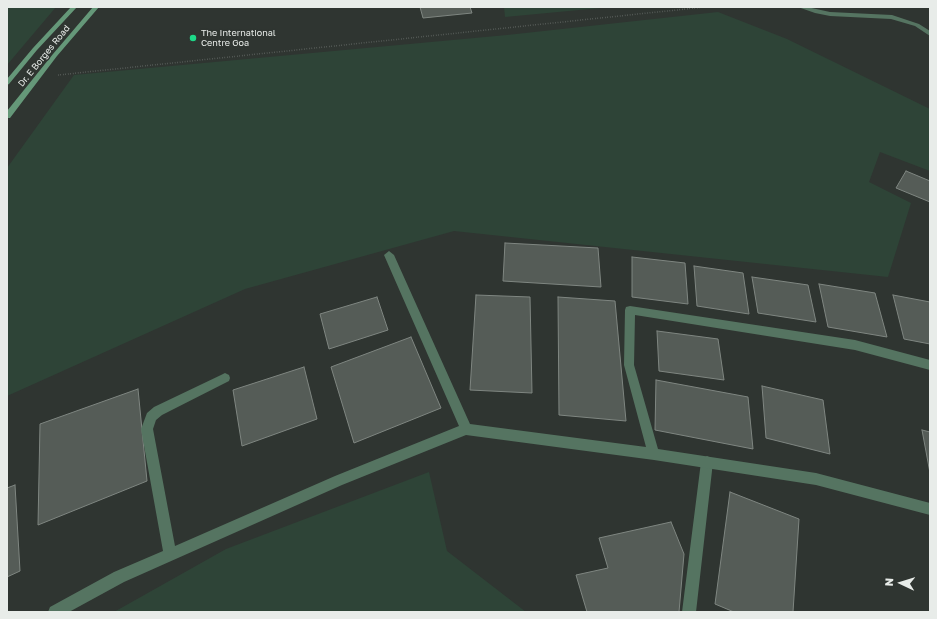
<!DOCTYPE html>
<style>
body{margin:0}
#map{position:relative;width:937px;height:619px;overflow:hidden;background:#2f3531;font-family:"Golos Text",sans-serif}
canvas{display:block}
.frame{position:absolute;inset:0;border:8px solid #e8ece9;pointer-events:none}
.north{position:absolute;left:881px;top:563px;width:40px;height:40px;-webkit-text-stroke:3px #2f3531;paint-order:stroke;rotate:274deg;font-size:11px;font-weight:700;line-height:16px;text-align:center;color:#e8ece9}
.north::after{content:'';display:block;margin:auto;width:14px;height:18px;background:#e8ece9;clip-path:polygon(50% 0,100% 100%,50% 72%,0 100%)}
</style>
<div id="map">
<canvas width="937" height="619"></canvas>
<div class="frame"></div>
<div class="north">N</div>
</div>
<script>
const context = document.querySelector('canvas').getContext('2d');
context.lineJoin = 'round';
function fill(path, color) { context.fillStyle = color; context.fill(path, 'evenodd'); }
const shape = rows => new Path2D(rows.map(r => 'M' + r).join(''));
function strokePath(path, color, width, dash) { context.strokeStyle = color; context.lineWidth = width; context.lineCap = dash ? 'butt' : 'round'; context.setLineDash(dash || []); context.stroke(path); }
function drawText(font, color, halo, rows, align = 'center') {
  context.font = font + ' "Golos Text",sans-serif'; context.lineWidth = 3; context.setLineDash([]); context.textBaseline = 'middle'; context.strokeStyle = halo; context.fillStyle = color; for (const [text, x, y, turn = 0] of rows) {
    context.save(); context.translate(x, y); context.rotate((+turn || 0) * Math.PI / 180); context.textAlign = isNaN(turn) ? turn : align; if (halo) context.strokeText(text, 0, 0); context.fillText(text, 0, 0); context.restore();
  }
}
fill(shape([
 [7,7,56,7,7,65],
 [504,7,611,7,505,17],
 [718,12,787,39,930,109,930,171,880,152,869,182,911,203,888,277,454,231,245,289,7,396,7,168,74,75,507,35],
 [429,472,447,551,526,612,114,612,226,549]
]), '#2e4437');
const building = shape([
 [420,7,470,7,472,13,423,18,420,7],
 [906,171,930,181,930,202,896,188,906,171],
 [505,243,598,248,601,287,503,281,505,243],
 [632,257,685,263,688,304,632,297,632,257],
 [694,266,743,273,749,314,697,306,694,266],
 [752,277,808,285,816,322,758,313,752,277],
 [819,284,875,293,887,337,828,327,819,284],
 [476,295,530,297,532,393,470,390,476,295],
 [893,295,930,302,930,344,904,339,893,295],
 [377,297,388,330,329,349,320,314,377,297],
 [558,297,615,301,626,421,559,415,558,297],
 [657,331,718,339,724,380,659,371,657,331],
 [411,337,441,408,354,443,331,367,411,337],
 [304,367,317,419,242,446,233,390,304,367],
 [656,380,748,397,753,449,655,430,656,380],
 [762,386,823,400,830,454,766,438,762,386],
 [138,389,147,481,38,525,40,424,138,389],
 [922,430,930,432,930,473,922,430],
 [15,485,20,571,7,577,7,488,15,485],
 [730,492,799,519,793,612,734,612,715,604,730,492],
 [671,522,684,554,679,612,587,612,576,575,608,568,599,538,671,522]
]);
fill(building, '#555c57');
strokePath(building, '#7f8681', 1);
strokePath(shape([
 [58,75,705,7]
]), '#757a77', 1.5, [0.5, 2]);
fill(shape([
 [798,7,807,7,830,12,892,15,919,24,930,31,930,36,915,26,891,19,830,16,815,13,798,7],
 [707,456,711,458,713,462,696,612,682,612,701,462,703,458,707,456]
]), '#557461');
fill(shape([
 [389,251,394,255,470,424,646,447,624,365,625,310,626,307,630,306,855,340,930,360,930,370,855,350,635,315,634,365,658,449,816,473,930,503,930,515,816,485,654,460,466,435,342,485,124,582,69,612,48,612,50,607,114,572,163,551,141,429,147,413,154,407,221,375,225,373,229,375,230,378,229,381,162,415,156,420,153,429,175,546,335,476,459,426,384,255,389,251]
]), '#557461');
fill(shape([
 [71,7,77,7,37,50,9,84,7,85,7,79,33,48,71,7],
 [93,7,99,7,57,56,10,118,7,118,7,111,53,54,93,7]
]), '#659879');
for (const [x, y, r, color] of [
 [193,38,4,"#1dd988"]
]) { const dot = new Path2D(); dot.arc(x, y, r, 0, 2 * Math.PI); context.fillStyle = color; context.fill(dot); strokePath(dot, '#2f3531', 1.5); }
drawText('9px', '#e8ece9', '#2f3531', [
 ["The International",201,33],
 ["Centre Goa",201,43]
], 'left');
drawText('9px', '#e8ece9', '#2f3531', [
 ["Dr. E Borges Road",44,56,-51]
]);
</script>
